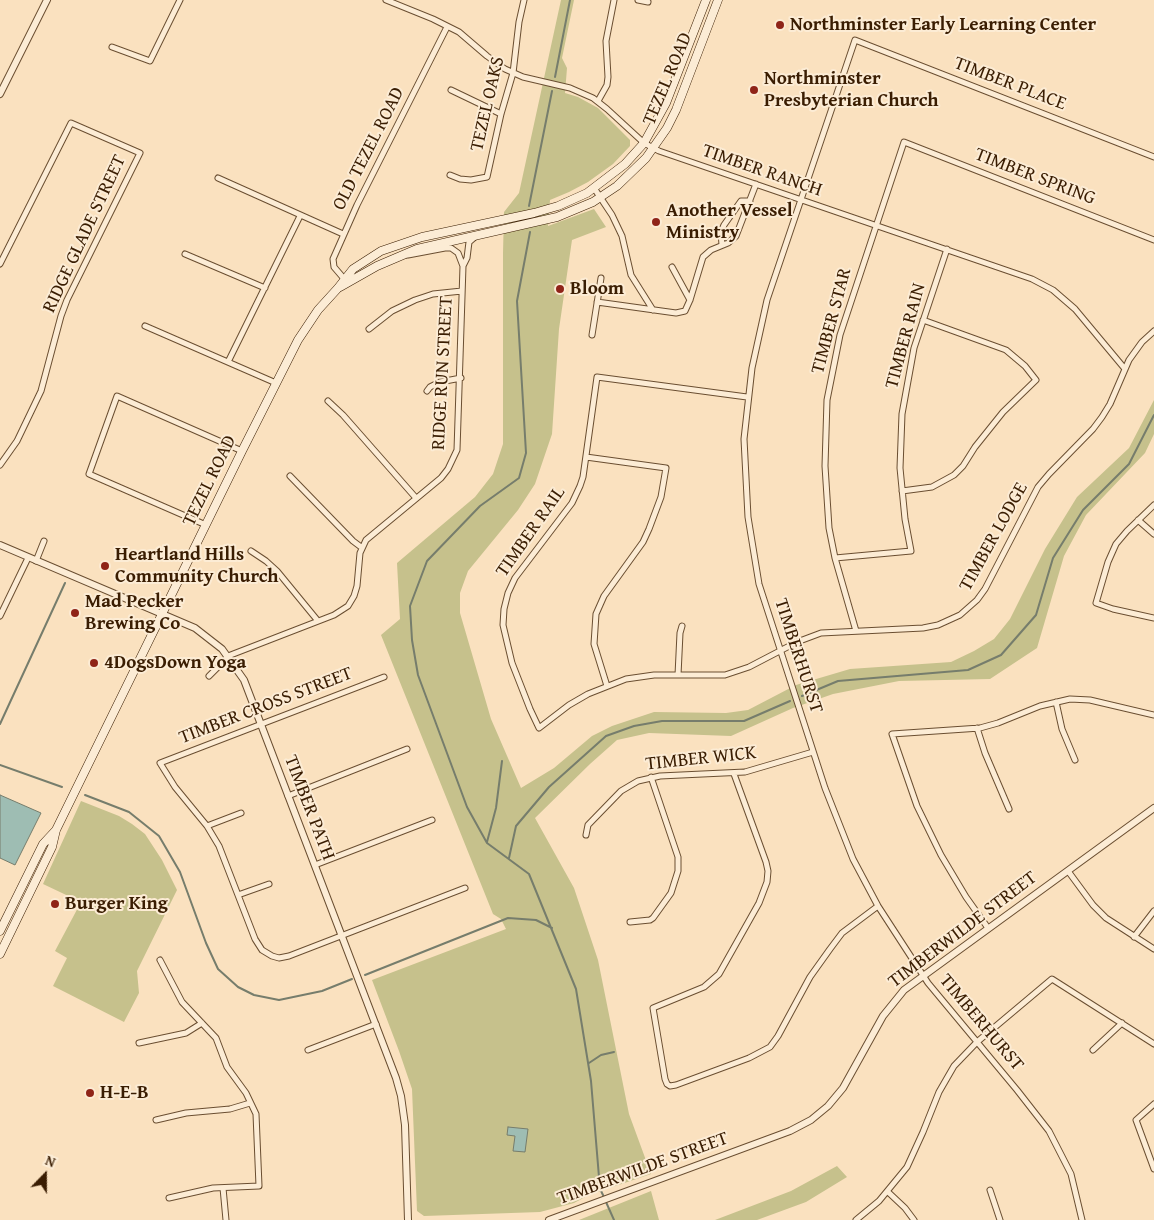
<!DOCTYPE html>
<style>
body{margin:0}
#map{position:relative;width:1154px;height:1220px;overflow:hidden;background:#fae1bf;font-family:"Gentium Book Plus",serif}
canvas{display:block}
.north{position:absolute;left:20px;top:1150px;width:50px;height:50px;-webkit-text-stroke:4px #fcecd5;paint-order:stroke;rotate:22deg;font-size:14px;font-weight:700;line-height:20px;text-align:center;color:#3a1d02}
.north::after{content:'';display:block;margin:auto;width:18px;height:22px;background:#3a1d02;clip-path:polygon(50% 0,100% 100%,50% 72%,0 100%)}
</style>
<div id="map">
<canvas width="1154" height="1220"></canvas>
<div class="north">N</div>
</div>
<script>
const context = document.querySelector('canvas').getContext('2d');
context.lineJoin = 'round';
function fill(path, color) { context.fillStyle = color; context.fill(path, 'evenodd'); }
const shape = rows => new Path2D(rows.map(r => 'M' + r).join(''));
function strokePath(path, color, width, dash) { context.strokeStyle = color; context.lineWidth = width; context.lineCap = dash ? 'butt' : 'round'; context.setLineDash(dash || []); context.stroke(path); }
function drawText(font, color, halo, rows, align = 'center') {
  context.font = font + ' "Gentium Book Plus",serif'; context.lineWidth = 4; context.setLineDash([]); context.textBaseline = 'middle'; context.strokeStyle = halo; context.fillStyle = color; for (const [text, x, y, turn = 0] of rows) {
    context.save(); context.translate(x, y); context.rotate((+turn || 0) * Math.PI / 180); context.textAlign = isNaN(turn) ? turn : align; if (halo) context.strokeText(text, 0, 0); context.fillText(text, 0, 0); context.restore();
  }
}
fill(shape([
 [561,0,574,0,562,58,567,68,565,93,578,97,598,108,630,140,630,146,613,164,588,182,569,192,550,200,548,226,594,209,606,227,572,240,559,329,552,434,535,484,518,510,468,571,460,593,460,613,491,719,521,788,554,768,592,736,612,726,654,712,726,713,748,710,796,685,850,669,951,662,974,651,994,639,1010,619,1045,549,1077,497,1129,448,1154,400,1154,434,1145,453,1086,515,1064,556,1037,648,990,679,899,681,833,694,793,708,731,736,649,733,617,740,590,764,535,818,574,888,598,960,629,1114,651,1174,589,1195,574,1203,540,1212,424,1216,417,1211,412,1089,399,1051,372,980,506,929,501,919,493,914,381,635,400,619,397,563,475,497,493,474,503,444,503,253,504,212,519,193],
 [81,801,119,816,132,824,145,834,162,860,177,890,137,971,139,993,124,1022,53,986,67,958,55,951,81,902,43,884],
 [837,1166,847,1177,806,1202,757,1220,715,1220,791,1191],
 [651,1191,659,1220,579,1220]
]), '#c6c18c');
const water = shape([
 [0,795,41,813,15,865,0,858,0,795],
 [508,1127,528,1129,525,1152,513,1151,515,1136,507,1135,508,1127]
]);
fill(water, '#9ebdb3');
strokePath(water, '#767d6c', 1);
strokePath(shape([
 [555,77,570,0],
 [529,206,552,91],
 [530,232,517,301,526,453,519,478,480,506,427,561,410,606,412,640,418,675,467,807,487,843,529,874,576,989,591,1081,600,1189,604,1197],
 [802,696,838,681,968,670,1001,655,1036,615,1053,558,1083,510,1129,464,1154,415],
 [0,724,65,583],
 [0,765,62,787],
 [85,795,129,812,159,836,180,872,206,943,218,969,238,987,254,995,279,1000,322,991,352,979],
 [487,842,496,808,502,761],
 [509,858,516,826,549,787,606,736,634,726,662,721,744,721,790,701],
 [365,975,508,918,536,920,552,928],
 [589,1063,601,1055,614,1052],
 [606,1202,614,1220]
]), '#767d6c', 2);
const minor = shape([
 [386,0,433,19,459,32,487,56,505,69,523,77,570,88,593,98,607,109,644,143,659,151,1032,279,1053,290,1075,309,1125,369],
 [638,0,648,2],
 [112,47,150,61,180,0],
 [451,90,501,114],
 [598,101,607,85,608,77,606,41,614,0],
 [450,175,460,179,471,180,487,177,501,114,513,73,519,22,524,0],
 [218,178,343,234],
 [594,188,612,215,622,236,631,275,653,310],
 [722,245,721,232,724,225,741,201,750,201],
 [185,254,265,288],
 [408,255,445,248,451,248,458,253,463,266],
 [0,264,71,123,140,153,67,300,61,316,41,391,17,441,0,465],
 [672,267,690,300],
 [346,281,334,267,333,259,357,205,447,27],
 [597,302,676,313,685,311,690,300,703,257,711,250,728,243,736,236,756,184],
 [145,326,276,383],
 [369,329,392,311,415,300,433,294,462,291],
 [592,335,601,278],
 [228,362,300,216],
 [427,391,430,387,440,382,461,378],
 [747,397,597,377,583,477,580,486,572,503,515,578,508,593,504,609,503,625,512,663,530,709,539,728,569,705,588,694,626,679,654,675,725,675,749,667,797,642,821,633,923,628,938,625,960,615,977,600,985,589,1038,487,1049,474,1093,429,1102,417,1110,404,1129,360,1142,342,1154,331],
 [328,401,343,415,416,498],
 [586,457,666,468,661,497,649,529,643,542,604,596,596,614,594,644,607,686],
 [290,476,353,541,361,547],
 [902,491,932,487,954,475,963,466,975,447,1003,412,1036,380,1025,366,1006,350,923,320],
 [1154,505,1127,531,1116,544,1108,562,1096,603,1113,609,1154,618],
 [1138,520,1154,534],
 [206,525,89,474,117,396,242,451],
 [251,551,266,561,277,571,318,621],
 [835,558,911,551,905,519,900,468,902,414,914,348,947,249],
 [36,561,44,541],
 [0,616,28,558],
 [856,631,835,558,829,528,825,466,827,400,840,335,904,142,1154,240],
 [228,656,334,615,348,606,354,596,357,586,360,553,366,540,441,478,448,469,457,450,463,266,467,258,469,242,476,236],
 [678,675,680,633,682,626],
 [209,676,228,657],
 [384,677,160,763,175,787,207,826,219,846,255,939,262,950,272,956,279,958,289,956,465,888],
 [1056,702,1062,729,1075,760],
 [977,728,985,753,1009,809],
 [734,774,766,862,768,871,767,882,759,903,719,974,704,987,653,1008,665,1079,667,1084,670,1086,676,1085,749,1058,770,1047,778,1036,810,977,830,949,842,933,878,906],
 [288,796,407,749],
 [207,826,241,813],
 [586,835,588,825,621,791,638,781,660,776,745,772,813,752],
 [315,865,432,820],
 [1068,871,1093,905,1106,918,1154,949],
 [238,895,269,884],
 [630,922,650,920,653,918,671,893,678,871,678,857,651,777],
 [988,928,966,897,941,855,917,806,892,734,980,728,998,723,1040,706,1070,699,1090,700,1154,715],
 [1134,937,1154,911],
 [160,960,182,1002,216,1038,227,1067,246,1093,256,1114,259,1186,213,1188,169,1198],
 [139,1043,186,1033,202,1023],
 [308,1050,376,1024],
 [1093,1050,1122,1023],
 [1154,1104,1136,1120,1154,1169],
 [156,1120,186,1113,230,1109,250,1103],
 [223,1188,226,1220],
 [990,1190,1000,1220],
 [888,1192,905,1208,914,1220],
 [856,1220,879,1201,907,1167,923,1132,939,1092,954,1066,977,1042,1052,979,1154,1044],
 [1082,1220,1071,1174,1049,1131,1017,1090,928,983,878,906,853,859,825,788,759,584,748,517,744,439,752,368,767,300,855,40,1154,157]
]);
const tertiary = shape([
 [0,94,47,0],
 [0,545,195,628,222,649,244,680,396,1078,401,1096,405,1125,408,1220],
 [549,1220,790,1131,811,1120,828,1106,843,1088,883,1016,904,990,1154,808]
]);
const secondary = shape([
 [340,287,377,266,417,249,557,217,593,202,617,186,646,158,667,128,676,110,718,0],
 [0,931,43,844,56,830],
 [0,954,52,847,56,830,242,451,298,340,318,310,338,288,353,269,381,251,422,237,534,213,558,206,587,193,625,164,644,143,666,103,706,0]
]);
strokePath(minor, '#6a4e31', 7);
strokePath(tertiary, '#6a4e31', 8);
strokePath(secondary, '#3a1d02', 9);
strokePath(minor, '#fcecd5', 5);
strokePath(tertiary, '#fcecd5', 6);
strokePath(secondary, '#fcecd5', 8);
for (const [x, y, r, color] of [
 [780,25,5,"#8f2418"],
 [754,90,5,"#8f2418"],
 [656,222,5,"#8f2418"],
 [560,289,5,"#8f2418"],
 [105,566,5,"#8f2418"],
 [75,613,5,"#8f2418"],
 [94,663,5,"#8f2418"],
 [55,904,5,"#8f2418"],
 [90,1093,5,"#8f2418"]
]) { const dot = new Path2D(); dot.arc(x, y, r, 0, 2 * Math.PI); context.fillStyle = color; context.fill(dot); strokePath(dot, '#fcecd5', 2); }
drawText('bold 19px', '#3a1d02', '#fcecd5', [
 ["Northminster Early Learning Center",790,25],
 ["Northminster",764,79],
 ["Presbyterian Church",764,101],
 ["Another Vessel",666,211],
 ["Ministry",666,233],
 ["Bloom",570,289],
 ["Heartland Hills",115,555],
 ["Community Church",115,577],
 ["Mad Pecker",85,602],
 ["Brewing Co",85,624],
 ["4DogsDown Yoga",104,663],
 ["Burger King",65,904],
 ["H-E-B",100,1093]
], 'left');
drawText('19px', '#3a1d02', '#fcecd5', [
 ["TEZEL ROAD",668,79,-67],
 ["TIMBER PLACE",1010,84,21],
 ["TEZEL OAKS",488,104,-77],
 ["OLD TEZEL ROAD",369,149,-63],
 ["TIMBER RANCH",762,171,19],
 ["TIMBER SPRING",1035,177,21],
 ["RIDGE GLADE STREET",85,234,-65],
 ["TIMBER STAR",832,321,-75],
 ["TIMBER RAIN",906,336,-75],
 ["RIDGE RUN STREET",443,373,-87],
 ["TEZEL ROAD",210,481,-64],
 ["TIMBER RAIL",531,532,-55],
 ["TIMBER LODGE",994,537,-61],
 ["TIMBERHURST",798,656,72],
 ["TIMBER CROSS STREET",266,706,-21],
 ["TIMBER WICK",701,759,-6],
 ["TIMBER PATH",309,808,69],
 ["TIMBERWILDE STREET",963,930,-37],
 ["TIMBERHURST",981,1023,50],
 ["TIMBERWILDE STREET",643,1169,-20]
]);
</script>
